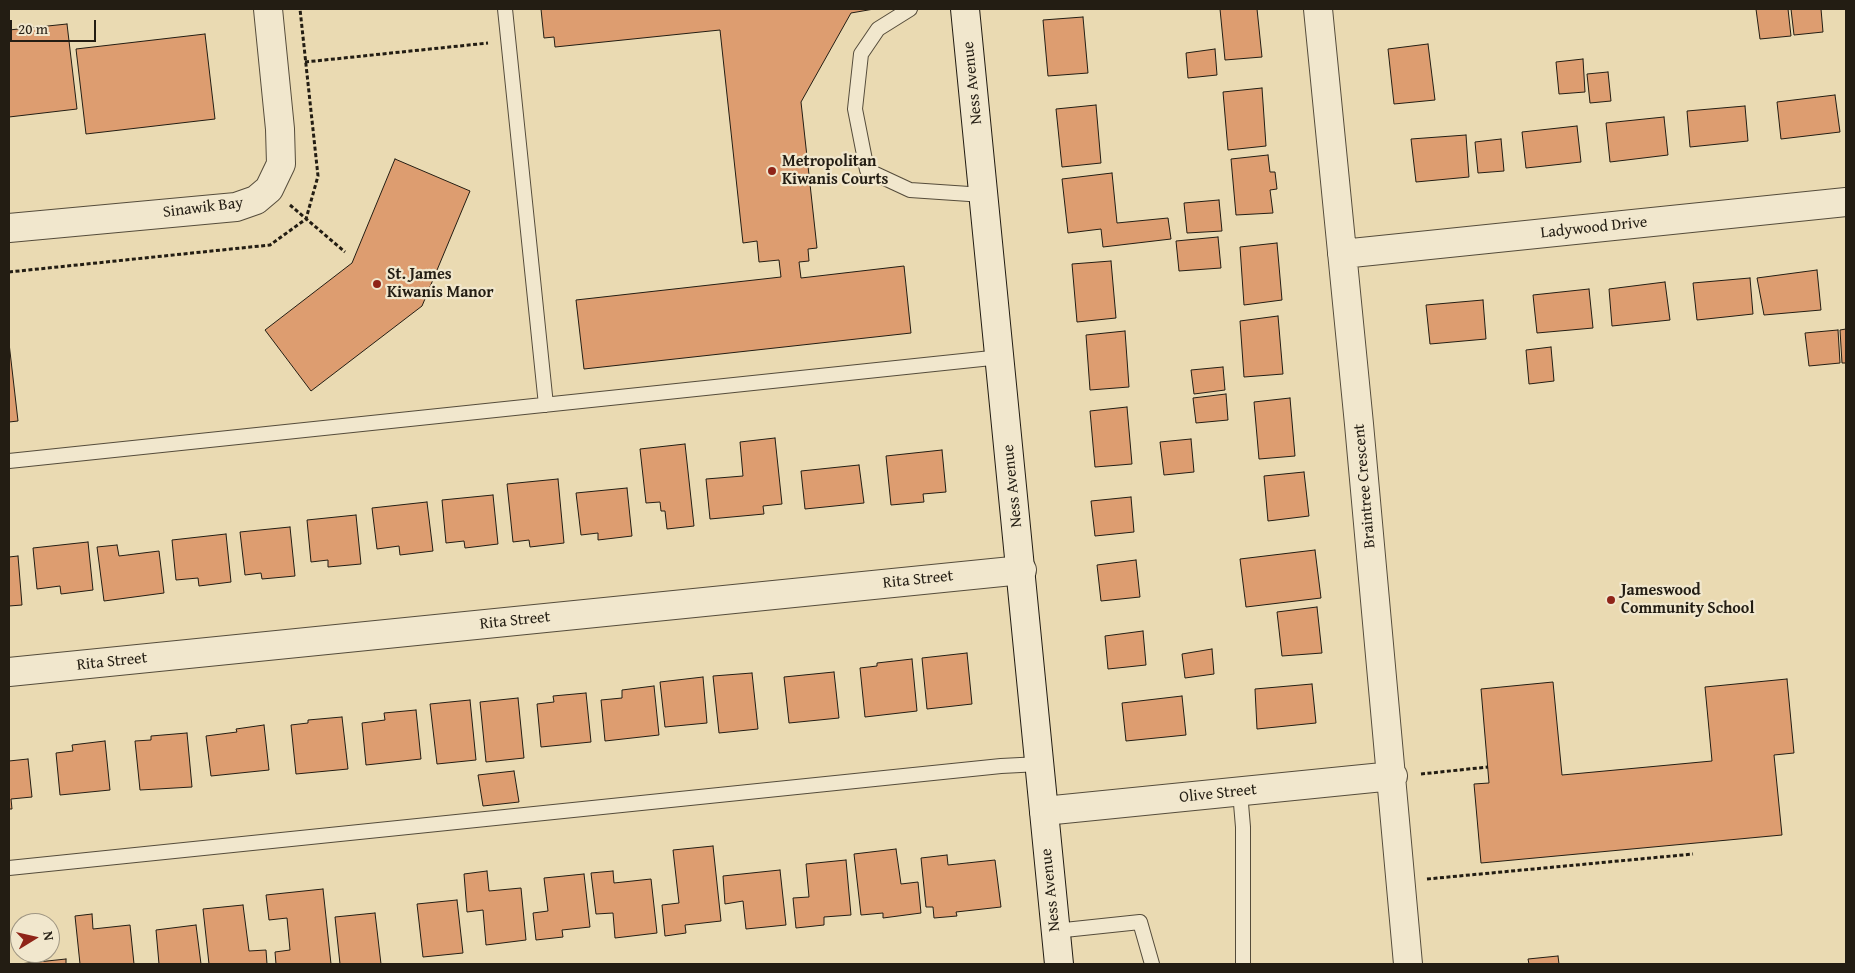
<!DOCTYPE html>
<style>
body{margin:0}
#map{position:relative;width:1855px;height:973px;overflow:hidden;background:#eadab2;font-family:"Gentium Book Plus",serif}
canvas{display:block}
.frame{position:absolute;inset:0;border:10px solid #231d13;pointer-events:none}
.north{position:absolute;left:10px;top:913px;width:50px;height:50px;box-sizing:border-box;background:#f1e7cd;border:1px solid #9f9683;border-radius:50%;rotate:81deg;font-size:14px;font-weight:700;line-height:20px;text-align:center;color:#231d13}
.north::after{content:'';display:block;margin:auto;width:18px;height:22px;background:#8f2418;clip-path:polygon(50% 0,100% 100%,50% 72%,0 100%)}
.scale{position:absolute;left:10px;top:20px;width:86px;height:22px;box-sizing:border-box;border:2px solid #231d13;border-top:0;padding-left:6px;font-size:15px;line-height:18px;white-space:nowrap;color:#231d13;-webkit-text-stroke:4px #f1e7cd;paint-order:stroke}
</style>
<div id="map">
<canvas width="1855" height="973"></canvas>
<div class="frame"></div>
<div class="north">N</div>
<div class="scale">20 m</div>
</div>
<script>
const context = document.querySelector('canvas').getContext('2d');
context.lineJoin = 'round';
function fill(path, color) { context.fillStyle = color; context.fill(path, 'evenodd'); }
const shape = rows => new Path2D(rows.map(r => 'M' + r).join(''));
function strokePath(path, color, width, dash) { context.strokeStyle = color; context.lineWidth = width; context.lineCap = dash ? 'butt' : 'round'; context.setLineDash(dash || []); context.stroke(path); }
function drawText(font, color, halo, rows, align = 'center') {
  context.font = font + ' "Gentium Book Plus",serif'; context.lineWidth = 4.5; context.setLineDash([]); context.textBaseline = 'middle'; context.strokeStyle = halo; context.fillStyle = color; for (const [text, x, y, turn = 0] of rows) {
    context.save(); context.translate(x, y); context.rotate((+turn || 0) * Math.PI / 180); context.textAlign = isNaN(turn) ? turn : align; if (halo) context.strokeText(text, 0, 0); context.fillText(text, 0, 0); context.restore();
  }
}
const building = shape([
 [541,9,874,9,851,13,801,102,817,248,808,249,809,261,799,262,801,278,904,266,911,333,584,369,576,300,781,277,779,260,759,262,757,241,743,243,720,30,555,47,554,37,544,38,541,9],
 [1220,9,1257,9,1262,57,1225,60,1220,9],
 [1756,9,1788,9,1791,36,1760,39,1756,9],
 [1791,9,1821,9,1823,32,1794,35,1791,9],
 [1083,17,1088,73,1048,76,1043,20,1083,17],
 [67,24,77,109,9,117,9,30,67,24],
 [205,34,215,119,86,134,76,49,205,34],
 [1428,44,1435,100,1394,104,1388,49,1428,44],
 [1215,49,1217,75,1188,78,1186,53,1215,49],
 [1583,59,1585,92,1559,94,1556,62,1583,59],
 [1608,72,1611,101,1590,103,1587,74,1608,72],
 [1262,88,1266,146,1228,150,1223,92,1262,88],
 [1835,95,1840,132,1781,139,1777,102,1835,95],
 [1096,105,1101,163,1062,167,1056,109,1096,105],
 [1745,106,1748,141,1690,147,1687,111,1745,106],
 [1664,117,1668,155,1610,162,1606,123,1664,117],
 [1577,126,1581,162,1526,168,1522,132,1577,126],
 [1466,135,1469,177,1416,182,1411,139,1466,135],
 [1501,139,1504,171,1478,173,1475,142,1501,139],
 [1268,155,1270,172,1275,172,1277,189,1270,190,1273,213,1236,215,1231,159,1268,155],
 [395,159,470,191,422,306,311,391,265,330,352,263,395,159],
 [1112,173,1117,223,1168,218,1171,239,1103,247,1101,229,1068,233,1062,179,1112,173],
 [1219,200,1222,231,1187,233,1184,203,1219,200],
 [1218,237,1221,268,1179,271,1176,241,1218,237],
 [1277,243,1282,300,1244,305,1240,247,1277,243],
 [1111,261,1116,318,1077,322,1072,264,1111,261],
 [1817,270,1821,310,1764,315,1757,278,1817,270],
 [1750,278,1753,314,1697,320,1693,283,1750,278],
 [1665,282,1670,320,1612,326,1609,289,1665,282],
 [1589,289,1593,328,1537,333,1533,295,1589,289],
 [1483,300,1486,339,1430,344,1426,305,1483,300],
 [1278,316,1283,374,1244,377,1240,321,1278,316],
 [1846,329,1846,363,1842,363,1840,330,1846,329],
 [1838,330,1840,363,1809,366,1805,333,1838,330],
 [1125,331,1129,387,1090,390,1086,335,1125,331],
 [9,343,18,421,9,422,9,343],
 [1551,347,1554,381,1529,384,1526,350,1551,347],
 [1223,367,1225,390,1194,394,1191,370,1223,367],
 [1226,394,1228,420,1196,423,1193,398,1226,394],
 [1290,398,1295,456,1259,459,1254,402,1290,398],
 [1127,407,1132,464,1095,467,1090,411,1127,407],
 [775,438,782,504,763,506,764,514,710,519,706,479,743,476,740,442,775,438],
 [1191,439,1194,472,1164,475,1160,442,1191,439],
 [685,444,694,526,667,529,665,511,661,511,660,502,646,503,640,449,685,444],
 [942,450,946,492,923,494,924,502,891,505,886,456,942,450],
 [859,465,864,503,805,509,801,471,859,465],
 [1304,472,1309,516,1268,521,1264,476,1304,472],
 [558,479,564,543,530,547,529,540,513,542,507,484,558,479],
 [627,488,632,536,598,540,598,533,581,535,576,493,627,488],
 [493,495,498,544,465,548,464,541,446,543,442,500,493,495],
 [1131,497,1134,532,1095,536,1091,501,1131,497],
 [427,502,433,551,400,555,399,546,377,549,372,508,427,502],
 [356,515,361,564,328,567,328,560,311,562,307,520,356,515],
 [290,527,295,576,262,579,261,573,245,575,240,532,290,527],
 [226,534,231,582,199,586,198,578,176,580,172,540,226,534],
 [88,542,93,590,61,594,60,586,37,589,33,548,88,542],
 [117,545,119,556,159,551,164,593,104,601,97,547,117,545],
 [1315,550,1321,598,1246,607,1240,559,1315,550],
 [18,556,22,605,9,606,9,557,18,556],
 [1136,560,1140,597,1101,601,1097,565,1136,560],
 [1317,607,1322,653,1282,656,1277,612,1317,607],
 [1143,631,1146,665,1108,669,1105,636,1143,631],
 [1212,649,1214,674,1185,678,1182,654,1212,649],
 [967,653,972,704,927,709,922,658,967,653],
 [912,659,917,711,865,717,860,668,877,666,877,663,912,659],
 [834,672,839,718,789,723,784,677,834,672],
 [752,673,758,729,719,733,713,676,752,673],
 [703,677,707,723,665,727,660,682,703,677],
 [1787,679,1794,753,1774,755,1782,835,1481,863,1474,784,1489,783,1481,689,1553,682,1562,775,1712,761,1705,687,1787,679],
 [1312,684,1316,723,1257,729,1255,689,1312,684],
 [654,686,659,735,605,741,601,700,622,698,622,690,654,686],
 [586,693,591,742,541,747,537,704,554,702,553,696,586,693],
 [1182,696,1186,735,1126,741,1122,703,1182,696],
 [518,698,524,758,486,762,480,702,518,698],
 [470,700,476,760,437,764,430,704,470,700],
 [416,710,421,759,366,765,362,723,385,720,384,713,416,710],
 [342,717,348,769,296,774,291,725,308,723,308,720,342,717],
 [264,725,269,770,211,776,206,736,237,732,236,729,264,725],
 [187,733,192,787,140,790,135,741,151,740,151,736,187,733],
 [105,741,110,790,60,795,56,753,73,751,72,745,105,741],
 [28,759,32,797,11,799,12,809,9,809,9,761,28,759],
 [514,771,519,802,483,806,478,775,514,771],
 [713,846,721,921,685,925,686,933,665,936,662,905,679,903,673,850,713,846],
 [896,849,901,884,918,882,921,913,883,918,883,913,861,915,854,854,896,849],
 [947,855,948,865,995,860,1001,907,956,912,957,916,934,918,933,907,926,907,921,858,947,855],
 [846,860,851,915,824,917,824,925,796,928,793,898,809,897,806,864,846,860],
 [780,870,786,925,746,929,743,901,725,904,723,876,780,870],
 [487,871,489,891,521,888,526,940,486,945,483,910,467,912,464,874,487,871],
 [613,871,614,883,651,879,657,933,615,938,613,913,596,914,591,873,613,871],
 [584,874,590,927,562,930,563,937,536,940,533,913,548,911,544,878,584,874],
 [323,889,331,964,276,964,275,952,290,950,287,918,269,920,266,895,323,889],
 [457,900,463,953,423,957,417,904,457,900],
 [243,905,249,951,266,950,267,964,209,964,203,909,243,905],
 [375,913,381,964,340,964,335,917,375,913],
 [92,914,93,929,130,925,134,964,80,964,75,916,92,914],
 [196,925,201,964,159,964,156,930,196,925],
 [1558,956,1559,964,1529,964,1528,959,1558,956],
 [66,959,66,964,19,964,66,959]
]);
fill(building, '#dd9d70');
strokePath(building, '#231d13', 1);
const service = shape([
 [505,9,546,405],
 [910,9,878,29,861,54,855,109,867,170,910,190,984,195],
 [9,461,1001,357],
 [1240,792,1243,827,1243,964],
 [9,868,1001,766,1040,764],
 [1055,931,1140,922,1152,964]
]);
const minor = shape([
 [1318,9,1359,424,1408,964],
 [9,228,236,207,256,200,269,189,281,164,280,129,268,9],
 [1342,254,1846,202],
 [9,672,1022,570],
 [1044,811,1393,776]
]);
const secondary = shape([
 [965,9,1059,964]
]);
strokePath(service, '#554c3b', 16);
strokePath(minor, '#554c3b', 30);
strokePath(secondary, '#231d13', 30);
strokePath(shape([
 [305,62,488,43],
 [290,205,345,252],
 [9,272,270,245,306,219,318,176,300,9],
 [1421,774,1488,767],
 [1427,879,1693,854]
]), '#231d13', 3, [4, 2.5]);
strokePath(service, '#f1e7cd', 14);
strokePath(minor, '#f1e7cd', 28);
strokePath(secondary, '#f1e7cd', 28);
for (const [x, y, r, color] of [
 [772,171,5,"#8f2418"],
 [377,284,5,"#8f2418"],
 [1611,600,5,"#8f2418"]
]) { const dot = new Path2D(); dot.arc(x, y, r, 0, 2 * Math.PI); context.fillStyle = color; context.fill(dot); strokePath(dot, '#f1e7cd', 2); }
drawText('16px', '#231d13', '#f1e7cd', [
 ["Ness Avenue",973,83,-96],
 ["Sinawik Bay",203,208,-7],
 ["Ladywood Drive",1594,228,-6],
 ["Ness Avenue",1013,486,-96],
 ["Braintree Crescent",1365,486,-95],
 ["Rita Street",918,580,-6],
 ["Rita Street",515,621,-6],
 ["Rita Street",112,662,-6],
 ["Olive Street",1218,794,-6],
 ["Ness Avenue",1051,890,-96]
]);
drawText('bold 16px', '#231d13', '#f1e7cd', [
 ["Metropolitan",782,162],
 ["Kiwanis Courts",782,180],
 ["St. James",387,275],
 ["Kiwanis Manor",387,293],
 ["Jameswood",1621,591],
 ["Community School",1621,609]
], 'left');
</script>
